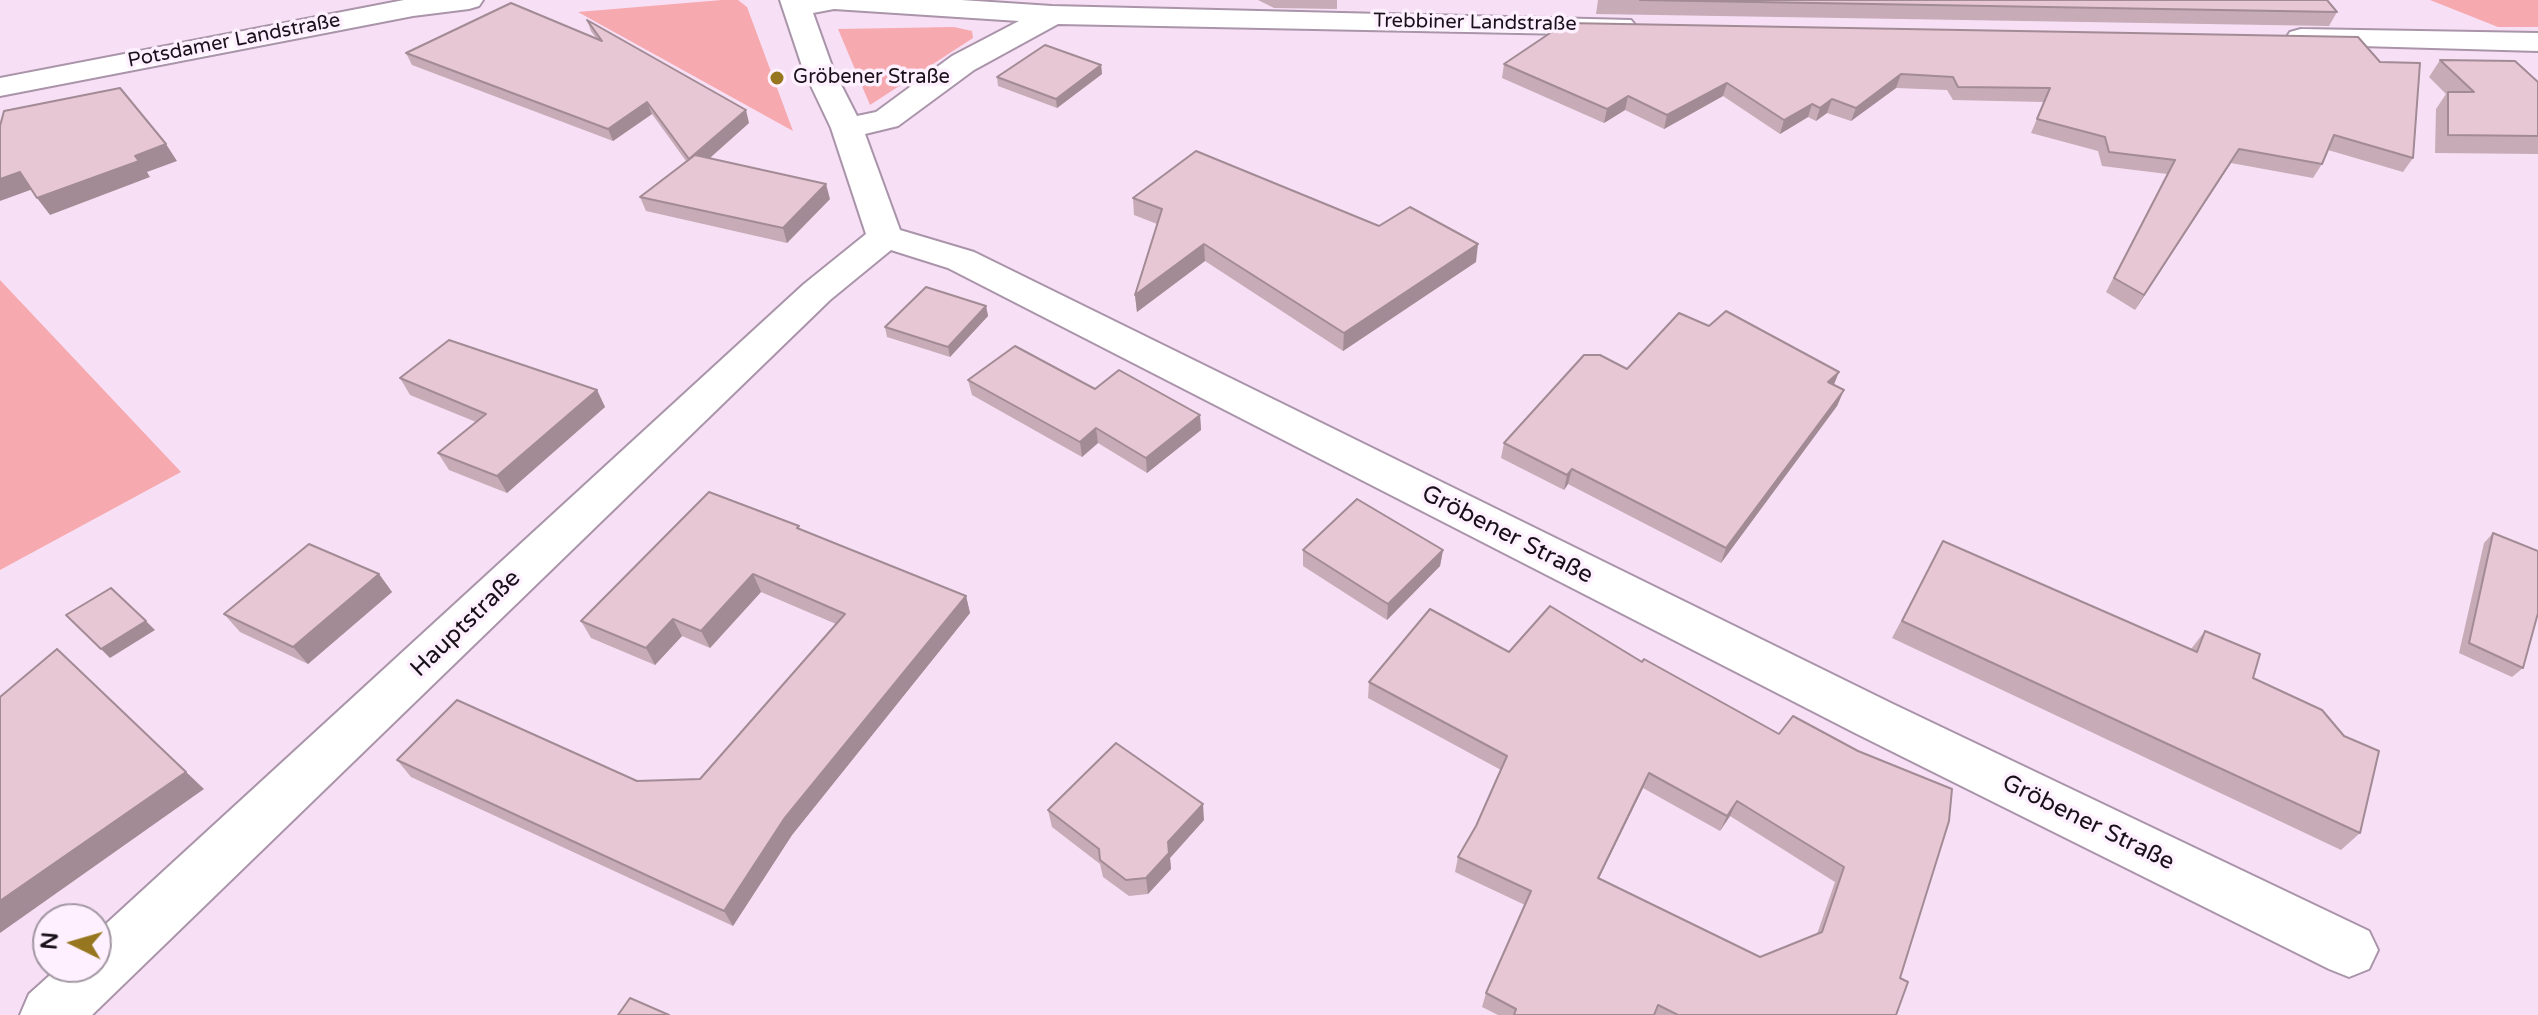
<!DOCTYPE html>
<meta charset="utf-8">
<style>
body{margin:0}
#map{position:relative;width:2538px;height:1015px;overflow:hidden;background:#f7e0f6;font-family:"Varela Round",sans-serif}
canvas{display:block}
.north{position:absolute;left:32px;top:903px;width:80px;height:80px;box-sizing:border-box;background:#fef0fe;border:2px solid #a297a2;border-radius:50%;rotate:275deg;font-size:22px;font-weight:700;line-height:32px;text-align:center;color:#191119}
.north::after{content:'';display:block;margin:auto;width:28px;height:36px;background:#96761f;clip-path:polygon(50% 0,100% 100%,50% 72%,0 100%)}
</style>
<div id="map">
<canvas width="2538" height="1015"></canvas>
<div class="north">N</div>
</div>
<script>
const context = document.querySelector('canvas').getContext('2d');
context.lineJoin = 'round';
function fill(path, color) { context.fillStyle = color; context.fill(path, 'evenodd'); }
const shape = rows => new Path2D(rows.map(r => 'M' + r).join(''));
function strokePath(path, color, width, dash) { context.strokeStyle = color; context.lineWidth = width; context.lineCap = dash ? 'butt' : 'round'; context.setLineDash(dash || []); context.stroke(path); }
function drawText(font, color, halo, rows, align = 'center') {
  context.font = font + ' "Varela Round",sans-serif'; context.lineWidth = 7; context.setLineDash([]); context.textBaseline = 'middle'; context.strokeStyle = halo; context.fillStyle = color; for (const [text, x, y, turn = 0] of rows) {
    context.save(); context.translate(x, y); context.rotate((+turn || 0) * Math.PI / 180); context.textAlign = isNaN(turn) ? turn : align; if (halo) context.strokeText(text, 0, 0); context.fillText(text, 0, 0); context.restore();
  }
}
fill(shape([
 [722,0,738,0,747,7,793,131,578,12],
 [2430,0,2538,0,2538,27,2498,27],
 [954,27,972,31,973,38,870,105,838,29],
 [0,280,181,472,0,570]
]), '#f6a9ae');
const street = shape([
 [404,0,483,0,479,6,469,9,413,16,0,96,0,78,404,0],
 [780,0,961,0,1052,6,1631,20,1636,26,1631,32,1621,35,1058,24,974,70,898,126,865,134,900,230,974,252,1893,704,2369,931,2378,950,2369,969,2349,977,2329,969,1857,734,948,268,891,250,830,300,92,1015,20,1015,29,994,59,967,96,967,96,933,804,284,866,234,831,128,803,69,780,0],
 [834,9,1019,21,952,56,876,112,857,116,833,69,813,13,834,9],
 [2301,29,2538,33,2538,51,2290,44,2286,38,2290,32,2301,29]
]);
strokePath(street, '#a994a9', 4);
fill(street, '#fff');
fill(shape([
 [1258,0,1337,0,1337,9,1274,8],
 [1598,0,2327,0,2337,12,2329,26,1596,14],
 [587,20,749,123,710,158,830,199,787,243,646,211,640,197,686,161,652,114,613,141,412,65,406,53,596,38,591,31],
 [2358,37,2413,158,2403,172,2328,150,2322,164,2313,178,2231,163,2135,310,2106,292,2167,174,2102,166,2098,151,2031,133,2044,102,1953,100,1947,90,1896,88,1851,121,1827,113,1816,121,1808,117,1780,134,1723,96,1664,129,1625,110,1604,123,1502,78,1504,64],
 [2440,60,2538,82,2538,154,2435,153,2436,109,2446,94,2429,77],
 [1101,65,1102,74,1057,108,998,86,997,77],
 [1133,198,1379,226,1476,262,1343,351,1205,261,1137,312,1135,295,1157,224,1134,215],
 [986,306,988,316,950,357,887,337,885,327],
 [1627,369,1834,385,1844,390,1837,406,1721,563,1568,484,1564,490,1501,458,1504,443],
 [400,378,597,390,605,407,507,493,449,470,438,453,476,422,410,395],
 [968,380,1095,389,1200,415,1201,430,1147,473,1098,443,1082,457,972,395],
 [800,529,966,596,970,613,792,835,733,926,411,777,397,760,637,781,700,779,836,624,761,592,710,648,682,636,655,665,591,638,581,621],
 [2493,533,2523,668,2512,677,2459,653,2484,543],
 [1943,541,2191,649,2205,631,2253,678,2344,736,2360,833,2341,850,1892,638],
 [1303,550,1443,550,1440,566,1387,620,1303,566],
 [379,574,392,592,308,664,240,632,224,614],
 [1509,652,1642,662,1779,734,1900,978,1896,1015,1498,1015,1482,1007,1486,993,1525,905,1455,872,1458,857,1476,826,1501,770,1368,698,1369,682],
 [1643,788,1720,831,1730,816,1835,882,1817,934,1760,957,1599,878],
 [1048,810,1204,820,1170,858,1171,869,1148,894,1129,896,1103,877,1100,864,1052,827]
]), '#c7abb6');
fill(shape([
 [1101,65,1102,74,1057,108,1056,99],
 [1901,74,1896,88,1851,121,1856,108],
 [1727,83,1723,96,1664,129,1667,115],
 [1628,96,1625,110,1604,123,1607,109],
 [1832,99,1827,113,1816,121,1820,108],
 [647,102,652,114,613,141,608,129],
 [1812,104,1808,117,1780,134,1784,120],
 [746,110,749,123,694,172,690,159],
 [166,144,177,161,147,172,150,177,50,215,37,198,135,156],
 [2239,149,2231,163,2135,310,2144,295],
 [20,172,33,189,0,201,0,179],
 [826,184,830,199,787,243,783,228],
 [1204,244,1205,261,1137,312,1135,295],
 [1478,244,1476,262,1343,351,1344,333],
 [986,306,988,316,950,357,948,347],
 [1839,372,1833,387,1828,382],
 [597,390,605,407,507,493,497,476],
 [1844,390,1837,406,1721,563,1726,548],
 [1200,415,1201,430,1147,473,1146,458],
 [1096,428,1098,443,1082,457,1080,442],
 [1572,469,1568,484,1564,490,1567,475],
 [1443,550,1440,566,1387,620,1388,604],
 [379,574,392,592,308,664,293,647],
 [753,574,761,592,710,648,701,631],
 [966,596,970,613,792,835,733,926,724,911,784,819],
 [673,619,682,636,655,665,646,648],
 [146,621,155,630,110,658,101,649],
 [57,649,204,789,0,933,0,901],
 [1649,773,1643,788,1592,892,1598,878],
 [1737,801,1730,816,1720,831,1727,816],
 [1203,804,1204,820,1170,858,1171,869,1148,894,1146,878,1168,842]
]), '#a28b94');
const building = shape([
 [1640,0,2327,0,2337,12,1640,0],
 [511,3,602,41,587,20,746,110,689,159,647,102,608,129,406,53,511,3],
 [1565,23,2358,37,2380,62,2420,63,2413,158,2334,135,2322,164,2239,149,2144,295,2114,278,2175,160,2109,152,2105,137,2037,119,2050,88,1958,87,1953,77,1901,74,1856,108,1832,99,1820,108,1812,104,1784,120,1727,83,1667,115,1628,96,1607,109,1504,64,1565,23],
 [1045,45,1101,65,1056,99,997,77,1045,45],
 [2440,60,2515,61,2538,82,2538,136,2448,135,2448,92,2474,92,2440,60],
 [120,88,166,144,135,156,139,161,37,198,20,172,0,179,0,126,4,111,120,88],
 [1196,151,1379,226,1410,207,1478,244,1344,333,1204,244,1135,295,1162,209,1133,198,1196,151],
 [695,155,826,184,783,228,640,197,695,155],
 [926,287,986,306,948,347,885,327,926,287],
 [1726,311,1839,372,1828,382,1844,390,1726,548,1572,469,1567,475,1504,443,1584,355,1600,355,1627,369,1679,313,1709,326,1726,311],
 [449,340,597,390,497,476,438,453,486,414,400,378,449,340],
 [1015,346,1095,389,1119,370,1200,415,1146,458,1096,428,1080,442,968,380,1015,346],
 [709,492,799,526,797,528,966,596,784,819,724,911,397,760,457,700,637,781,700,779,845,614,753,574,701,631,673,619,646,648,581,621,709,492],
 [1357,499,1443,550,1388,604,1303,550,1357,499],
 [2493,533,2538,551,2538,613,2523,668,2469,643,2493,533],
 [1943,541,2197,652,2205,631,2260,654,2253,678,2322,710,2344,736,2379,751,2360,833,1902,621,1943,541],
 [309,544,379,574,293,647,224,614,309,544],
 [111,588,146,621,101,649,66,615,111,588],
 [1550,606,1642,662,1644,659,1779,734,1793,716,1858,751,1952,789,1949,821,1900,978,1908,982,1896,1015,1678,1015,1658,1005,1654,1015,1514,1015,1516,1009,1486,993,1531,891,1458,857,1476,826,1507,756,1369,682,1430,609,1509,652,1550,606],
 [1649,773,1727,816,1737,801,1844,867,1822,932,1760,957,1598,878,1649,773],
 [57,649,186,772,0,901,0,697,57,649],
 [1116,743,1203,804,1168,842,1169,853,1146,878,1126,880,1100,860,1099,849,1048,810,1116,743],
 [630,998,669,1015,618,1015,630,998]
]);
fill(building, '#e7c7d4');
strokePath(building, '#a28b94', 2);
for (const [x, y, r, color] of [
 [777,78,8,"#96761f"]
]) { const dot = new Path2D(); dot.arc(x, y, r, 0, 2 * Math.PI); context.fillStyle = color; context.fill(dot); strokePath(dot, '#fef0fe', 3); }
drawText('20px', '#191119', '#fef0fe', [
 ["Trebbiner Landstraße",1475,23,1],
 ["Potsdamer Landstraße",234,41,-11]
]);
drawText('20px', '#191119', '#fef0fe', [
 ["Gröbener Straße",793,78]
], 'left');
drawText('24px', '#191119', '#fef0fe', [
 ["Gröbener Straße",1507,535,27],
 ["Hauptstraße",466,624,-44],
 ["Gröbener Straße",2088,823,26]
]);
</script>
